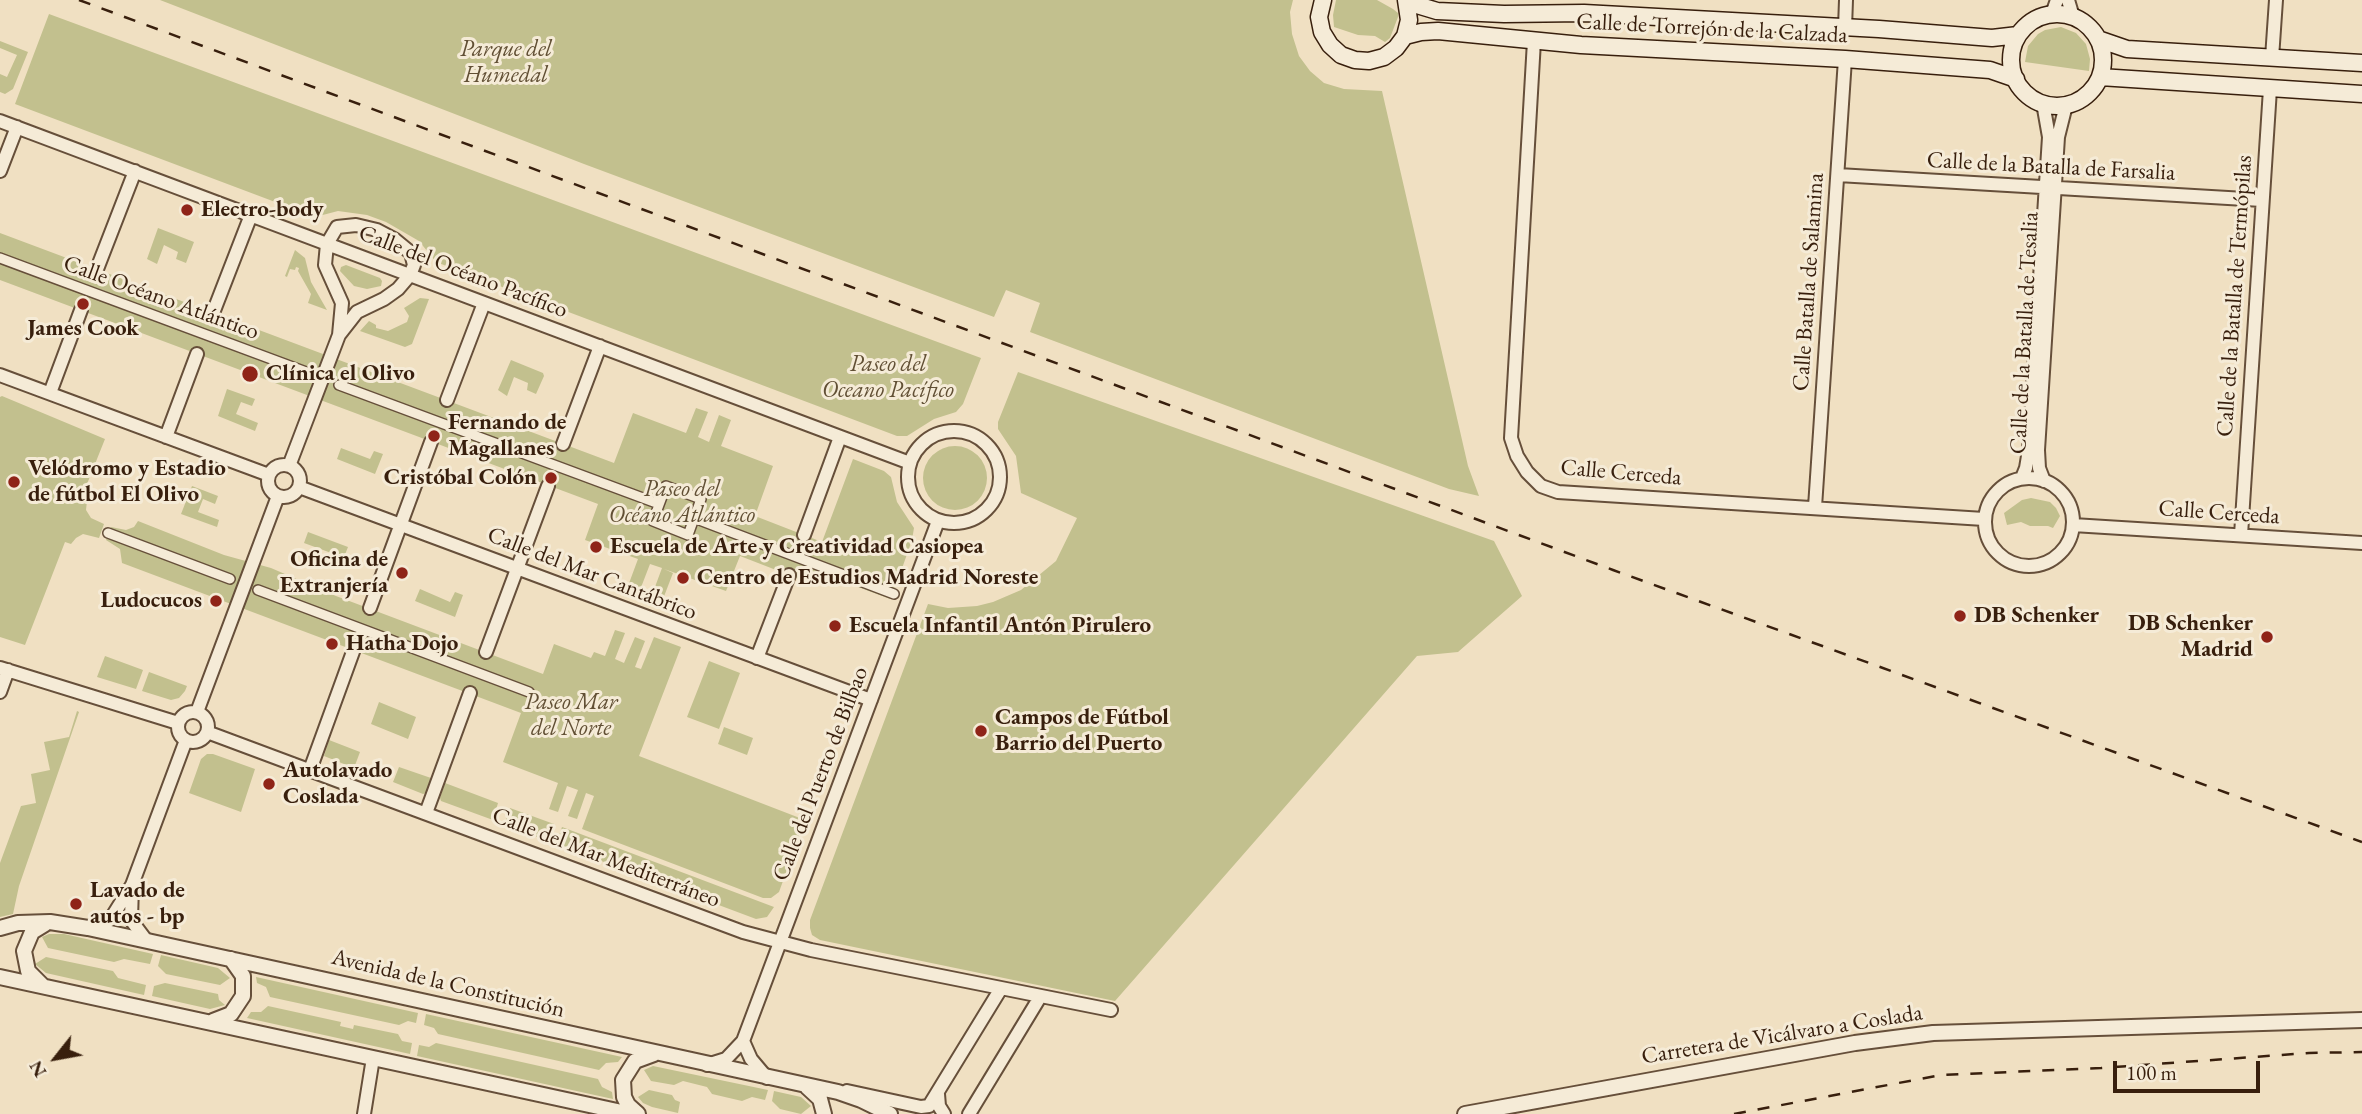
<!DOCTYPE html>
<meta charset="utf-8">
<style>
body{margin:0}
#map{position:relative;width:2362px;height:1114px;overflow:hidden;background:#f0e0c2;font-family:"EB Garamond",serif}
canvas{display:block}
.north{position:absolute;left:21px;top:1023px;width:70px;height:70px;-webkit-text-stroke:5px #f5ebd7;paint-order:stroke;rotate:239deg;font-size:19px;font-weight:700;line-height:28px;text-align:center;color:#381f0d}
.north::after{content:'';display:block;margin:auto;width:24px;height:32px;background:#381f0d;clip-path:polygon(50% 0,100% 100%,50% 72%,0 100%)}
.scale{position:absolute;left:2113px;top:1061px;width:147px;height:32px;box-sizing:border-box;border:4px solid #381f0d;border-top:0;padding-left:9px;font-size:21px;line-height:24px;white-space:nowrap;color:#381f0d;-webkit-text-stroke:5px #f5ebd7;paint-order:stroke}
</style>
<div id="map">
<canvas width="2362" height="1114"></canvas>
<div class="north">N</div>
<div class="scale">100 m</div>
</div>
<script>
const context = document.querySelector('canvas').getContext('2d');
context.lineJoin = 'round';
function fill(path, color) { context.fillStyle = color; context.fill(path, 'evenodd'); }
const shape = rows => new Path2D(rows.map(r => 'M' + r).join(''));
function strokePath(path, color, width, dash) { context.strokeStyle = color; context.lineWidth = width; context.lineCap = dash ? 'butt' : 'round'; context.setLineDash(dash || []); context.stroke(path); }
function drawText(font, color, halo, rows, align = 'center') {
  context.font = font + ' "EB Garamond",serif'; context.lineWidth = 6; context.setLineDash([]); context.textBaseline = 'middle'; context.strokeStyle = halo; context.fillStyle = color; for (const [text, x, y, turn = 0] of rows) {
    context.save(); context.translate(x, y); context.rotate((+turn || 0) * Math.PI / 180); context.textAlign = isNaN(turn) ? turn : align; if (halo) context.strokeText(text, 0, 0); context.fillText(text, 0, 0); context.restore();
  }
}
fill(shape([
 [160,0,1293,0,1290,12,1292,34,1299,56,1310,71,1324,83,1344,89,1382,91,1468,466,1479,496,1449,489,1030,332,1040,303,1006,290,994,317,584,164],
 [1336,0,1377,0,1393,9,1398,13,1398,17,1390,38,1385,42,1375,36,1358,35,1334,27,1333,15],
 [49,14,981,358,963,404,956,412,934,419,907,436,897,436,436,262,419,241,386,222,367,215,338,211,315,217,15,104],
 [2061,27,2076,33,2086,44,2090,59,2089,71,2025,62,2028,46,2038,34,2045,30],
 [0,41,28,52,13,89,5,94,0,92,0,74,7,77,17,55,0,48],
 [158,228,194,242,186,263,176,259,178,252,164,245,157,264,147,259],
 [0,233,614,463,633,413,686,433,696,408,708,412,698,437,709,442,719,415,731,420,721,446,773,466,755,516,822,542,853,459,884,471,891,477,897,502,914,528,912,540,893,594,890,599,821,573,807,582,740,556,726,591,664,569,673,573,663,599,652,595,662,568,650,564,640,590,628,586,638,559,585,540,598,504,0,280],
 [295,250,305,258,311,282,327,310,308,303,311,294,298,271,299,268,296,267,295,270,290,269,287,277,285,276],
 [346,265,380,278,382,281,381,286,367,289,354,286,340,271,341,267],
 [420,298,429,299,412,344,405,347,360,331,369,321,376,325,376,328,388,331,407,322,409,316,404,308],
 [511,360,543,373,544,376,536,394,527,390,528,383,514,377,507,396,498,390],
 [1018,372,1494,541,1522,596,1458,652,1417,656,1115,1001,820,940,812,935,810,928,810,920,928,604,948,608,977,606,993,602,1021,590,1056,561,1077,518,1021,493,1016,456,998,429,998,422],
 [227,389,255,399,252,406,241,402,236,414,258,423,255,431,218,416],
 [2,396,105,439,81,499,87,501,86,510,91,518,104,524,99,538,83,534,76,538,71,544,65,542,25,645,0,637,0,397],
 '923 478a32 32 0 1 1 64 0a32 32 0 1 1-64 0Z',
 [341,448,370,459,374,451,383,454,375,474,337,459],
 [192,486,218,496,215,504,203,499,198,512,219,520,217,527,181,514],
 [2031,498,2050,502,2056,508,2060,516,2053,528,2048,526,2030,526,2021,522,2007,525,2004,513,2022,500],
 [138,521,224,555,271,568,336,596,543,674,554,644,591,658,594,652,605,656,615,630,625,633,615,659,624,663,635,637,645,641,635,667,641,669,654,637,681,647,639,756,805,820,779,892,771,898,763,898,582,829,594,796,586,793,577,819,568,816,578,790,567,786,558,812,549,809,558,783,503,762,521,713,122,563,120,549,106,540,111,527,126,530,134,527],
 [308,532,348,547,340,567,331,563,334,554,304,543],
 [420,589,450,602,455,592,463,595,455,617,415,601],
 [105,656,143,670,136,689,97,677],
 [709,661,740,673,719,729,687,717],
 [149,672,187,686,185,691,179,698,171,700,142,691],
 [379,702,416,717,408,739,371,724],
 [77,711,79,712,19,886,13,914,0,917,0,863,21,806,36,803,31,774,50,770,44,742,69,737],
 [724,727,753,738,747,755,718,744],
 [329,740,360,752,354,768,324,756],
 [207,754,213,754,255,769,241,812,189,793,201,759],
 [399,767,431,778,426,793,423,794,393,782],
 [445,783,498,803,493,820,441,801,440,798],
 [510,808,554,824,548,841,504,825],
 [562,827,774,907,767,917,756,919,556,844],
 [49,934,64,934,153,954,150,964,124,959,114,962,48,948,42,937],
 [161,955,218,968,230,978,220,985,166,974,158,966],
 [46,957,113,971,118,978,146,985,144,995,46,973,35,964],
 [256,977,418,1013,416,1023,408,1021,399,1025,270,997,266,987,257,983],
 [165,983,218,994,219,1000,225,1005,210,1009,152,996,154,986],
 [268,1006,341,1022,340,1026,353,1029,354,1025,398,1034,402,1041,412,1043,410,1054,247,1018,251,1012,261,1012],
 [426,1014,622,1057,618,1062,606,1063,599,1070,438,1034,434,1028,424,1025],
 [436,1043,598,1079,602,1087,612,1092,613,1099,417,1056,419,1045,429,1047],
 [653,1066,768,1090,765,1100,752,1097,742,1101,712,1094,707,1087,683,1081,674,1085,651,1081,644,1070],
 [649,1090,672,1095,675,1100,680,1102,678,1113,652,1107,643,1103,638,1097],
 [774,1091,801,1097,811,1106,801,1114,780,1109,772,1101]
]), '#c2c08e');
const pedestrian = shape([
 [0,258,309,373],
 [339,385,659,504],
 [666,486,701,499,688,535,653,521,666,486],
 [694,518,894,594],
 [108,533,230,579],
 [258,590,529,692]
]);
const minor = shape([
 [2068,0,2073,17],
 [2052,14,2057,0],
 [1845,28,1846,0],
 [1534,41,1511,438,1517,456,1527,472,1541,486,1558,492,1984,519],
 [2272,58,2276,0],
 [0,121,910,463],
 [0,171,17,127],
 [1838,175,2262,200],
 [97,269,135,171],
 [213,313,251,215],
 [0,375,269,475],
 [50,393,81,310],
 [447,400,484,303],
 '908 477a46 46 0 1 1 92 0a46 46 0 1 1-92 0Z',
 [166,437,197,354],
 [563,444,600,346],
 '268 481a16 16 0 1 1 32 0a16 16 0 1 1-32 0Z',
 [289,466,339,335,342,303,325,265,327,244,337,227,356,225,377,230,394,239,411,253,414,265,410,275,398,289,384,299,357,312,339,335],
 '1985 522a44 44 0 1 1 88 0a44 44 0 1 1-88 0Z',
 [2022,478,2026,468,2029,450,2049,137,2043,103],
 [2044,481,2039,468,2038,450,2058,137,2066,105],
 [299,487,871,700],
 [1815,507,1845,59],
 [2073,525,2362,543],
 [804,535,840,437],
 [2241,535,2270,89],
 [370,608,431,442],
 [486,652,548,486],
 [757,658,789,575],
 [0,668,178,723],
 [0,692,8,670],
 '178 727a15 15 0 1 1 30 0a15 15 0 1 1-30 0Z',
 [197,712,278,496],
 [207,732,743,932,811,950,1111,1010],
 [310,770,354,649],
 [426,813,470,693],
 [132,885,131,920,146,940],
 [88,928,110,920,132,885,186,740],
 [743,1041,751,1059,767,1078],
 [707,1065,726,1059,743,1041,938,521],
 [847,1091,921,1107,929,1106,1000,990],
 [938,1094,939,1106,944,1114],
 [364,1114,373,1058],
 [969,1114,1040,997]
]);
const tertiary = shape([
 [0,928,18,923,50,922,88,928,838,1092,861,1100,890,1114],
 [0,977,631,1114],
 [42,985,28,971,24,951,32,932,45,924],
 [213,1021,231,1014,243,996,243,976,231,959],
 [807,1087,820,1099,824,1114],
 [638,1114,628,1105,624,1097,623,1080,635,1061,654,1054],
 [1465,1114,1855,1043,1933,1033,2362,1020]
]);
const secondary = shape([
 [1323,0,1319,17,1322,32,1330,45,1341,55,1355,60,1369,61,1384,57,1396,48,1405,36,1409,20,1406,0],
 [1407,2,1437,11,1504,14,1584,13,1879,29,1992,38,2018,35],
 '2011 60a46 46 0 1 1 92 0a46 46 0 1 1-92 0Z',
 [1405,36,1421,32,1438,31,1581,45,1845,59,1990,70,2016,79],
 [2098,39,2127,49,2362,63],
 [2100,77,2362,94]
]);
strokePath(pedestrian, '#664f3a', 12);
strokePath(minor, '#664f3a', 16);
strokePath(tertiary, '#664f3a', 18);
strokePath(secondary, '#381f0d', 19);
strokePath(pedestrian, '#f5ebd7', 9);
strokePath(minor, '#f5ebd7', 12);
strokePath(tertiary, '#f5ebd7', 14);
strokePath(secondary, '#f5ebd7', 16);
strokePath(shape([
 [79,0,1613,570,2362,842],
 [1734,1114,1941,1075,2101,1068,2309,1053,2362,1052]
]), '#381f0d', 2.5, [12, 12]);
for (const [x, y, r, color] of [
 [187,210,7,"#8f2418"],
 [83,304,7,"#8f2418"],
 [250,374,9,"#8f2418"],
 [434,436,7,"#8f2418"],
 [551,478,7,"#8f2418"],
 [14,482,7,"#8f2418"],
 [596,547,7,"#8f2418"],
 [402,573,7,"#8f2418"],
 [683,578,7,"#8f2418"],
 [216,601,7,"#8f2418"],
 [1960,616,7,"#8f2418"],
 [835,626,7,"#8f2418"],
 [2267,637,7,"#8f2418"],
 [332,644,7,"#8f2418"],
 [981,731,7,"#8f2418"],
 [269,784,7,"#8f2418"],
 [76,904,7,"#8f2418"]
]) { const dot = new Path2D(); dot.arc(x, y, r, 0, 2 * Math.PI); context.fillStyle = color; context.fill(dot); strokePath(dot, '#f5ebd7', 2.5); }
drawText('23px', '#381f0d', '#f5ebd7', [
 ["Calle de Torrejón de la Calzada",1712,29,3],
 ["Calle de la Batalla de Farsalia",2051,167,3],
 ["Calle del Océano Pacífico",463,272,21],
 ["Calle Batalla de Salamina",1809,282,-86],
 ["Calle de la Batalla de Termópilas",2235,296,-86],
 ["Calle Océano Atlántico",161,298,20],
 ["Calle de la Batalla de Tesalia",2025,333,-87],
 ["Calle Cerceda",1621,473,5],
 ["Calle Cerceda",2219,513,4],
 ["Calle del Mar Cantábrico",592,574,21],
 ["Calle del Puerto de Bilbao",821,774,-69],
 ["Calle del Mar Mediterráneo",606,858,21],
 ["Avenida de la Constitución",448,984,13],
 ["Carretera de Vicálvaro a Coslada",1782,1035,-9]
]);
drawText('italic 23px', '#614f34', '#f5ebd7', [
 ["Parque del",506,50],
 ["Humedal",506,76],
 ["Paseo del",888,365],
 ["Oceano Pacífico",888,391],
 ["Paseo del",682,490],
 ["Océano Atlántico",682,516],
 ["Paseo Mar",571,703],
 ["del Norte",571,729]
]);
drawText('bold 23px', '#381f0d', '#f5ebd7', [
 ["Electro-body",201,210],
 ["James Cook",83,329,"center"],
 ["Clínica el Olivo",266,374],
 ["Fernando de",448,423],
 ["Magallanes",448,449],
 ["Velódromo y Estadio",28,469],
 ["de fútbol El Olivo",28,495],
 ["Cristóbal Colón",537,478,"right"],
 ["Escuela de Arte y Creatividad Casiopea",610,547],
 ["Oficina de",388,560,"right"],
 ["Extranjería",388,586,"right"],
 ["Centro de Estudios Madrid Noreste",697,578],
 ["Ludocucos",202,601,"right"],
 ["DB Schenker",1974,616],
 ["DB Schenker",2253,624,"right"],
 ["Madrid",2253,650,"right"],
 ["Escuela Infantil Antón Pirulero",849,626],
 ["Hatha Dojo",346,644],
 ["Campos de Fútbol",995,718],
 ["Barrio del Puerto",995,744],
 ["Autolavado",283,771],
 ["Coslada",283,797],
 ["Lavado de",90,891],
 ["autos - bp",90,917]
], 'left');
</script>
